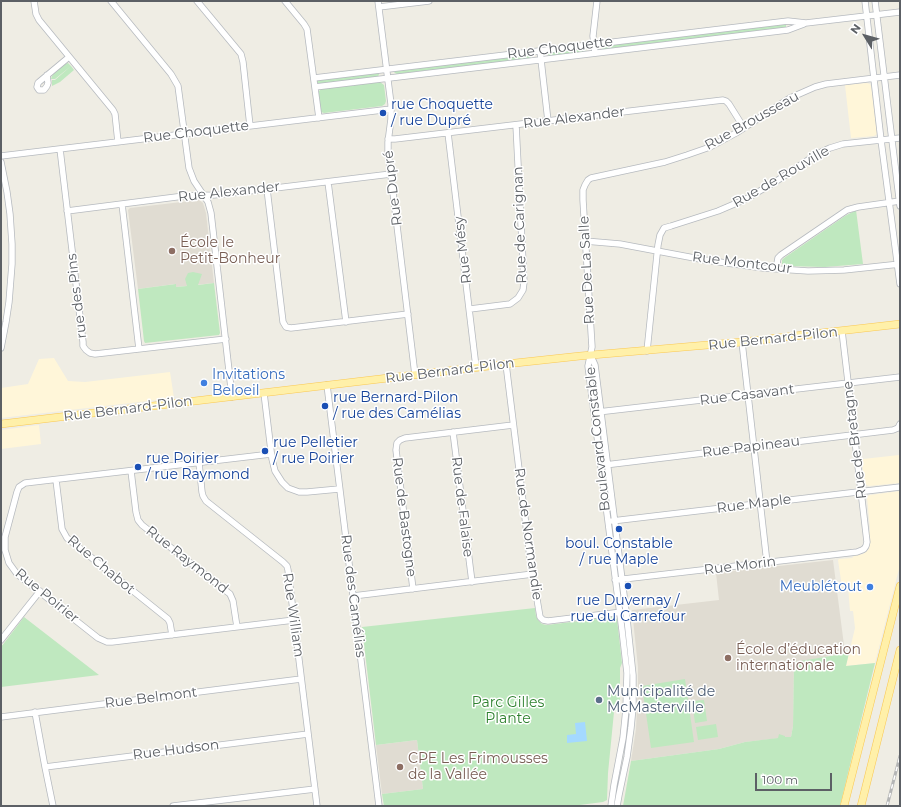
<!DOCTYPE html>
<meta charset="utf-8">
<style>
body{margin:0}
#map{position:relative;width:901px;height:807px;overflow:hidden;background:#efede4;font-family:Montserrat,sans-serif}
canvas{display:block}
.frame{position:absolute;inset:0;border:2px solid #5c6065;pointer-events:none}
.north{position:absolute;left:845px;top:16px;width:40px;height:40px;-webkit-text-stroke:3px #fff;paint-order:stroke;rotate:307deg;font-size:11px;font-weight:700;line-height:16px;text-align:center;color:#5c6065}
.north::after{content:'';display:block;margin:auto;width:14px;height:18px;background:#5c6065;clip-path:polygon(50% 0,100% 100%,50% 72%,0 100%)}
.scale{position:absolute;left:755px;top:773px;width:77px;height:18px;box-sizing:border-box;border:2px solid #5c6065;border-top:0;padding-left:5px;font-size:12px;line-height:14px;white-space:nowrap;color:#5c6065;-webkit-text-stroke:3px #fff;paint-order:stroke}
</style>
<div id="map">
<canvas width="901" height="807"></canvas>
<div class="frame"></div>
<div class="north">N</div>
<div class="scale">100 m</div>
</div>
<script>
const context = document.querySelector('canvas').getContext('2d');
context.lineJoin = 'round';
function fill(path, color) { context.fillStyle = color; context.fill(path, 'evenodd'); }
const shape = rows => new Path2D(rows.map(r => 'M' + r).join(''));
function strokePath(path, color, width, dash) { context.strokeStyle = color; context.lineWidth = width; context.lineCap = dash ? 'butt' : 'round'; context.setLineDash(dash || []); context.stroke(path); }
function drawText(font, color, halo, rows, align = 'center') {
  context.font = font + ' Montserrat,sans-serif'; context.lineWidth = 3; context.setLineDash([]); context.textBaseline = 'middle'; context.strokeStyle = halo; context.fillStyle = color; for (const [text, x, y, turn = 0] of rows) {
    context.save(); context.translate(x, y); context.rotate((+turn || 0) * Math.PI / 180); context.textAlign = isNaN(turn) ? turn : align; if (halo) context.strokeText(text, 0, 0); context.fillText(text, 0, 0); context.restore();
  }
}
fill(shape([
 [867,83,870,84,871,86,877,134,874,136,851,138,845,85],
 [54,358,68,381,85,382,170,372,174,398,1,418,1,388,28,384,39,359],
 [39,425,41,444,1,449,1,430],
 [900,451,900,483,869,486,865,484,862,463,863,459,899,455],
 [900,491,900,565,875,663,846,666,855,628,853,611,850,611,848,586,842,587,838,560,839,559,852,558,855,555,863,554,869,549,870,543,869,534,870,529,867,497,868,496,870,495]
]), '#fff6d9');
fill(shape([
 [199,200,203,203,206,213,214,283,176,287,175,284,138,289,128,210,130,208],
 [833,560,845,653,794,663,793,726,791,737,745,742,719,749,631,761,636,729,638,684,638,667,632,610,719,600,716,573],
 [417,740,423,789,382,794,376,745]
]), '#e0dcd2');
fill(shape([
 [786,23,786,28,604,49,602,49,602,47,603,45],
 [585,48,586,50,584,52,551,56,549,56,548,54,549,52],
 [531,54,532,56,531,58,529,59,397,74,395,73,394,72,395,70],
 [68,63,71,66,55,79,51,79,52,76,54,73,65,64],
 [71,66,74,70,60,82,52,86,52,80,55,80],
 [378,72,379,75,377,77,319,84,317,82,317,80],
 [380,82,384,85,386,101,385,104,382,106,324,113,321,112,318,92,321,89],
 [856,210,863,264,825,267,785,266,782,264,782,260,784,258,845,216],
 [193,272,202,274,198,285,214,283,220,333,219,335,145,343,144,341,138,289,176,284,176,287,187,286,185,279,188,273],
 [535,608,536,616,538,620,542,624,547,625,612,617,617,619,622,663,620,668,620,709,619,711,615,711,614,712,608,773,607,800,603,802,572,806,384,806,382,794,423,789,417,740,376,745,362,627],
 [24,617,99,675,1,687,1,647],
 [849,653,846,666,875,663,840,806,623,806,631,761,719,749,745,742,778,738,779,734,785,736,785,737,791,737,793,726,794,662],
 [685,679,694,742,651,748,642,686],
 [704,700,707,721,695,723,692,701],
 [716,724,718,737,698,740,696,727]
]), '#bfe8bf');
fill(shape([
 [585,722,587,741,567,743,567,735,576,734,575,723]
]), '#a4d9ff');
const minor = shape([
 [34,1,36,14,39,20,113,110,115,114,118,142],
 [111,1,171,74,178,86,189,168,194,181,208,202,211,213,232,397],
 [197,1,241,54,243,62,250,126],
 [285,1,304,24,307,29,319,118],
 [378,1,391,104,391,119,388,142,388,151,415,375],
 [865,1,881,140,900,284],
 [875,1,900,206],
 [379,7,429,1],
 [540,51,548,121],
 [595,53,593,36,597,1],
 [47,75,48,83,47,86,44,90,39,90,37,87,38,83,39,82,69,57],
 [314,78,788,21,806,23,900,12],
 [315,87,788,30,804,24],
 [448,133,476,367],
 [388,139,395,139,723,100,726,101,729,104,744,128],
 [60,149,83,342,83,346,86,350,90,353,95,354,226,339],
 [1,156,391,109],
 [1,162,7,192,10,214,12,244,12,264,9,302,6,322,1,348],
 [328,182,346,322],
 [267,189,283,322,286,327,291,328,408,314],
 [122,204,139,349],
 [67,211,184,196,214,195,267,189,391,174],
 [585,241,620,244,705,260,763,268,808,271,844,270,900,264],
 [776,269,778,258,781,255,847,210,858,207,900,201],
 [470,309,510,304,518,298,523,290,524,282,516,125],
 [742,342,767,563],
 [647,351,658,245,660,235,664,228,671,226,718,211,746,199,775,182,817,154,830,148,843,144,900,138],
 [591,356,595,365,627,619,633,675,633,707,631,728,627,757,619,795,617,806],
 [506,364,530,558,540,617,543,620,548,621,622,612],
 [327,385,379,806],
 [264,393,272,459,275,471,282,482,288,488,299,492,307,492,339,489],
 [598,412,900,377],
 [453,432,472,582],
 [271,454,25,483,19,487,17,492,5,537,5,550,9,563,17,574,98,638,107,642,112,642,294,620],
 [199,463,202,492,203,496,206,501,283,562,287,566,288,570,317,806],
 [605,465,893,430,898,428,900,424],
 [131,471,136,512,138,520,142,525,230,594,233,601,237,627],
 [56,480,62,529,67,538,168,619,170,623,172,635],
 [612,521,900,487],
 [615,580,857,552,862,550,864,549,866,546,867,542,842,331],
 [413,589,396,450,397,443,400,440,405,438,513,425],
 [353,596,533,574],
 [1,640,40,591],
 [35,712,45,767,53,806],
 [1,717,301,679],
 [45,767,308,734],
 [173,806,315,789],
 [611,806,614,785,623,738,626,709,627,673,622,630,588,366,592,347,583,200,583,190,585,185,588,180,591,178,665,162,687,155,710,147,736,133,790,98,815,87,826,84,900,75]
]);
const major = shape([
 [1,424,506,364,580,356,742,342,900,324],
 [844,806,900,586],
 [861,806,900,650]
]);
strokePath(minor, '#b6babf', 7);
strokePath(major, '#fac852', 8);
strokePath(minor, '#fff', 5.5);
strokePath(major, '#fff0a9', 7);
const rail = shape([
 [887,806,900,756]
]);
strokePath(rail, '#b5b6b6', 3);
strokePath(rail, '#fff', 1.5, [4.5]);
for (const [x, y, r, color] of [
 [383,113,4,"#1a4fb4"],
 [172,251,4,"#8d6e63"],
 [204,383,4,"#3f7fe0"],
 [325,406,4,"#1a4fb4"],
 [265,451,4,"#1a4fb4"],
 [138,467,4,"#1a4fb4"],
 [619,529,4,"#1a4fb4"],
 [628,586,4,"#1a4fb4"],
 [870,587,4,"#3f7fe0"],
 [728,658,4,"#8d6e63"],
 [599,700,4,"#5c6f8a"],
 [400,767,4,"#8d6e63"]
]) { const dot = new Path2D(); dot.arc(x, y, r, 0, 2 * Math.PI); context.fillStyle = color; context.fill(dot); strokePath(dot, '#fff', 1.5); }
drawText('14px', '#5c6065', '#fff', [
 ["Rue Choquette",560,48,-7],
 ["Rue Alexander",574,118,-7],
 ["Rue Brousseau",752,121,-29],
 ["Rue Choquette",196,132,-7],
 ["Rue de Rouville",781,177,-30],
 ["Rue Dupré",393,188,-97],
 ["Rue Alexander",229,192,-6],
 ["Rue de Carignan",520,225,-92],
 ["Rue Mésy",463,250,-97],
 ["Rue Montcour",742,263,7],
 ["Rue De La Salle",587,270,-93],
 ["rue des Pins",77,296,-97],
 ["Rue Bernard-Pilon",773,339,-6],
 ["Rue Bernard-Pilon",450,371,-7],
 ["Rue Casavant",747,395,-7],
 ["Rue Bernard-Pilon",128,409,-7],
 ["Boulevard Constable",598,439,-96],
 ["Rue de Bretagne",855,440,-97],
 ["Rue Papineau",751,447,-7],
 ["Rue Maple",754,504,-7],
 ["Rue de Falaise",462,507,83],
 ["Rue de Bastogne",404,517,83],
 ["Rue de Normandie",528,534,82],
 ["Rue Raymond",187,560,38],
 ["Rue Chabot",101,565,40],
 ["Rue Morin",740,566,-7],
 ["Rue Poirier",47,596,39],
 ["Rue des Camélias",353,596,83],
 ["Rue William",293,615,82],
 ["Rue Belmont",151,698,-7],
 ["Rue Hudson",176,750,-7]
]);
drawText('14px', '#164399', '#fff', [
 ["rue Choquette",391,105],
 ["/ rue Dupré",391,121],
 ["rue Bernard-Pilon",333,398],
 ["/ rue des Camélias",333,414],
 ["rue Pelletier",273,443],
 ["/ rue Poirier",273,459],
 ["rue Poirier",146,459],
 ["/ rue Raymond",146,475],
 ["boul. Constable",619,544,"center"],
 ["/ rue Maple",619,560,"center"],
 ["rue Duvernay /",628,601,"center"],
 ["rue du Carrefour",628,617,"center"]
], 'left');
drawText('14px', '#785e54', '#fff', [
 ["École le",180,243],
 ["Petit-Bonheur",180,259],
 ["École d’éducation",736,650],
 ["internationale",736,666],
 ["CPE Les Frimousses",408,759],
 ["de la Vallée",408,775]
], 'left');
drawText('14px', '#366cbe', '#fff', [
 ["Invitations",212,375],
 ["Beloeil",212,391],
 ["Meublétout",862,587,"right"]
], 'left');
drawText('14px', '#4e5e75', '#fff', [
 ["Municipalité de",607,692],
 ["McMasterville",607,708]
], 'left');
drawText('14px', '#2f8230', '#fff', [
 ["Parc Gilles",508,703],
 ["Plante",508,719]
]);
</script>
